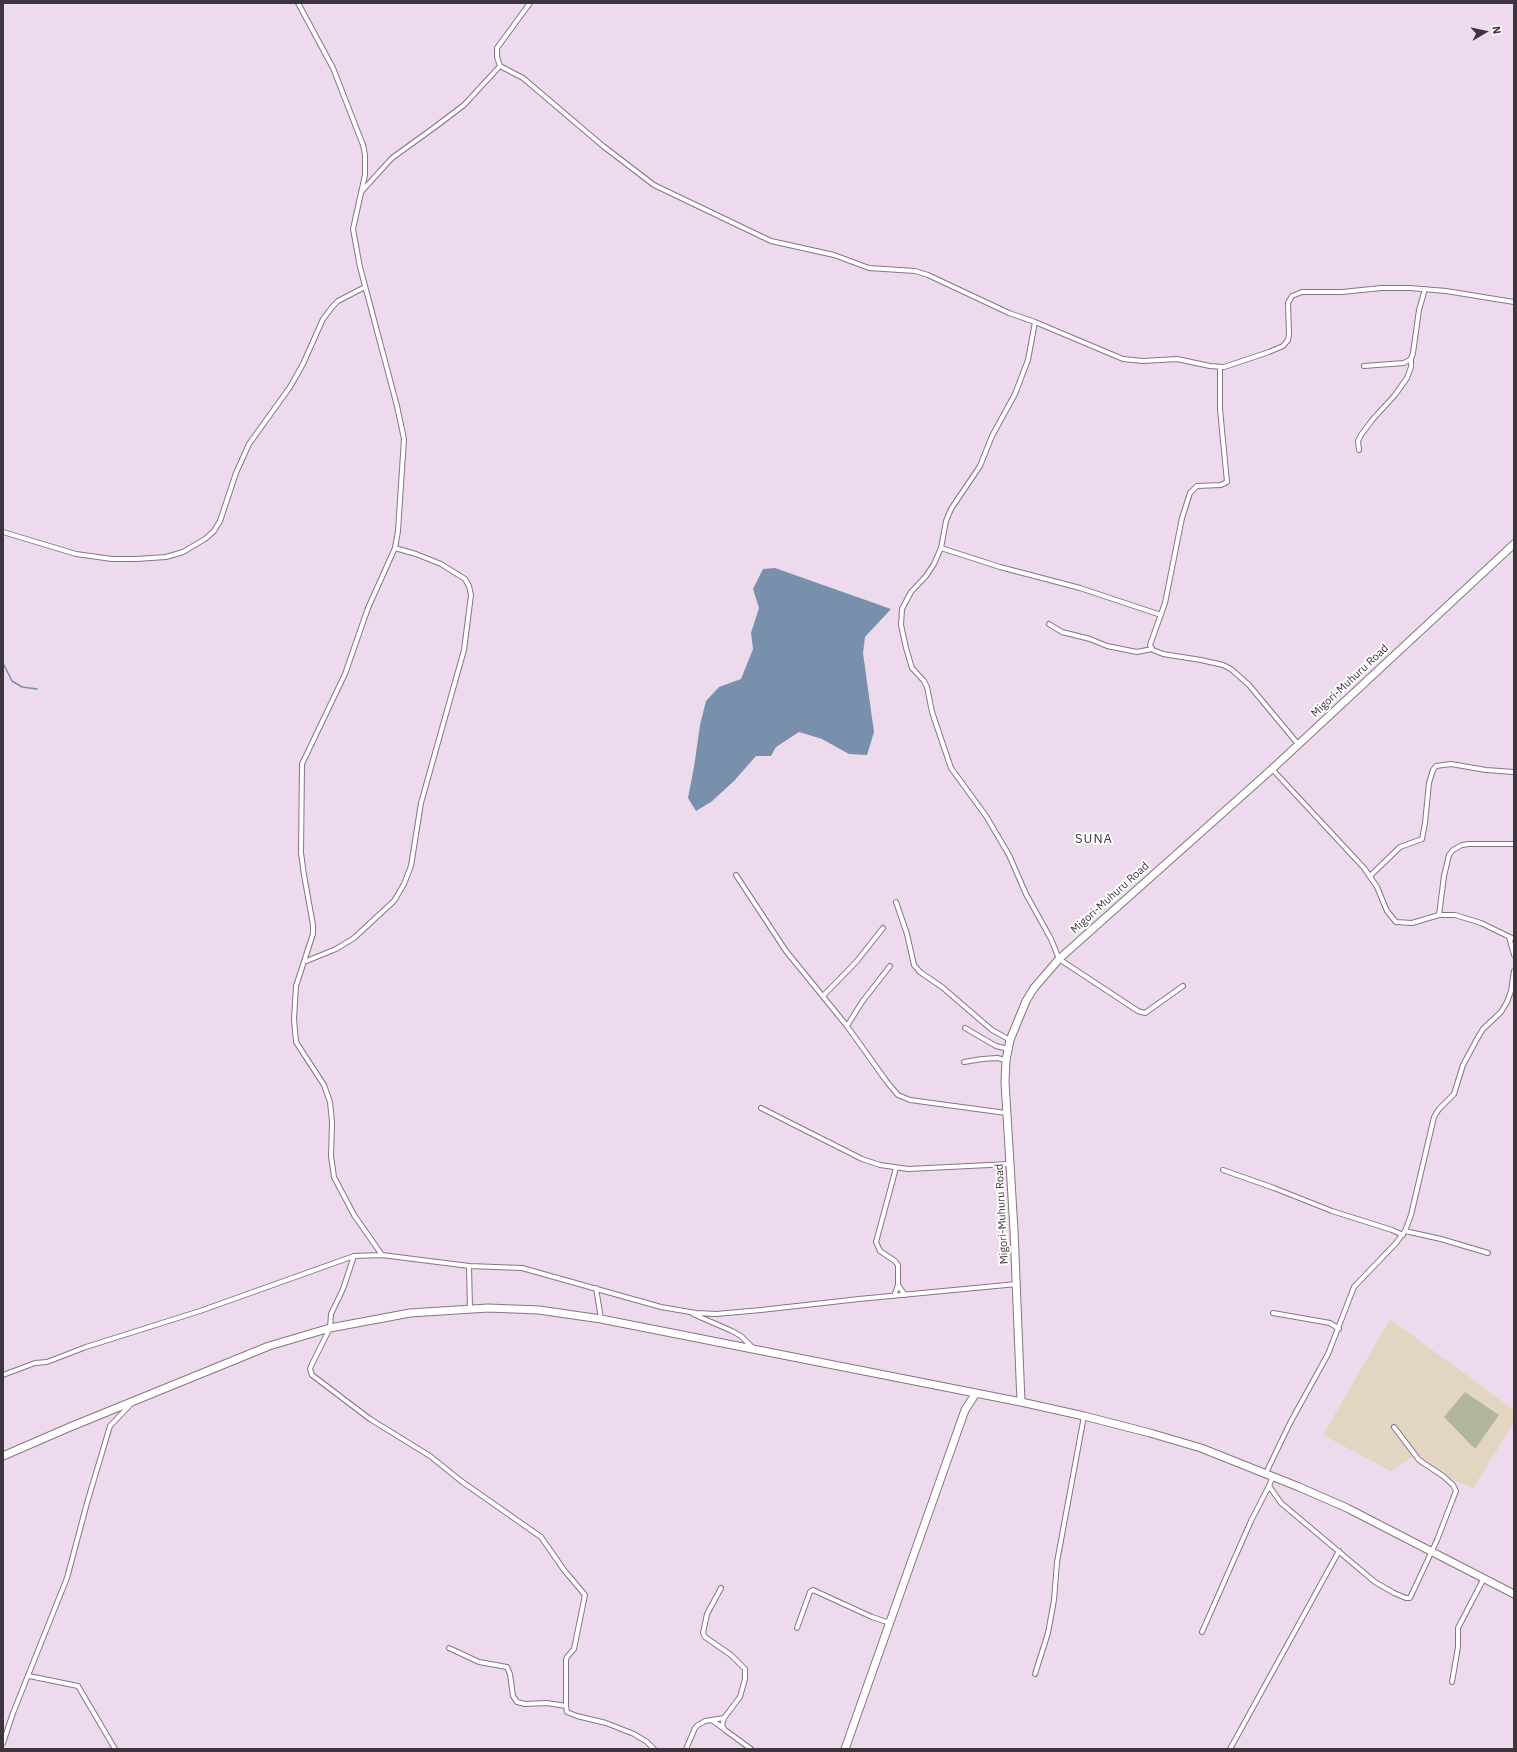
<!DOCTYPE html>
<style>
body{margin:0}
#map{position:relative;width:1517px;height:1752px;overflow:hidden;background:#eedaed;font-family:"IBM Plex Sans",sans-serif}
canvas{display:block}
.frame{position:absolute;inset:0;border:4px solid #3d353d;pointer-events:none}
.north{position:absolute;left:1465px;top:12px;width:40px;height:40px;-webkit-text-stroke:3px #fff;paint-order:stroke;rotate:81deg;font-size:11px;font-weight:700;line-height:16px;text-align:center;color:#3d353d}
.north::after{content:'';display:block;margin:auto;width:14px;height:18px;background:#3d353d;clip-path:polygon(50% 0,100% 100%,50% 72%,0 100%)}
</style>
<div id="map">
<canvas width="1517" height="1752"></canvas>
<div class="frame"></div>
<div class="north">N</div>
</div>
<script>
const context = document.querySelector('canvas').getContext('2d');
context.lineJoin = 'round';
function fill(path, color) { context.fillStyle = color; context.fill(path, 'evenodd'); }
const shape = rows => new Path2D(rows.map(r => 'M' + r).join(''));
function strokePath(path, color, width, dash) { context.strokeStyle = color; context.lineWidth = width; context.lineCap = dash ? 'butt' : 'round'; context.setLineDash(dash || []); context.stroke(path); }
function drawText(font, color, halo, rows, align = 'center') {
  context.font = font + ' "IBM Plex Sans",sans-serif'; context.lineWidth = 4; context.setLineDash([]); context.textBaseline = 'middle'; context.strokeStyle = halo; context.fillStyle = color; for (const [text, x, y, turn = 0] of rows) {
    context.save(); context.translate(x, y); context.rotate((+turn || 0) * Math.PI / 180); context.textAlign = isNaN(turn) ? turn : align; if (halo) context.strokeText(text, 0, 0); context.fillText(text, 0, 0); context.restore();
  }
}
fill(shape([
 [1390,1319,1514,1410,1514,1423,1473,1488,1457,1482,1417,1454,1391,1471,1323,1435]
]), '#e2d5c2');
fill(shape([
 [1465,1392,1499,1415,1475,1449,1444,1417]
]), '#b1b69e');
fill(shape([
 [775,568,891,609,865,637,863,653,874,732,867,755,849,754,822,739,799,732,776,747,771,756,756,756,734,781,711,802,696,811,688,798,694,767,700,725,706,701,719,687,741,679,753,649,751,633,759,608,753,589,763,569]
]), '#7990ad');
strokePath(shape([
 [3,663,12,681,22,687,37,689]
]), '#7990ad', 1.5);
const minor = shape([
 [298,3,333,68,363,145,365,155,365,175,353,229,360,267,397,406,404,439,398,531,395,548,368,608,345,674,302,764,301,853,304,875,313,925,313,934,296,986,294,1019,296,1042,324,1085,330,1102,332,1122,331,1156,334,1177,354,1215,382,1255],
 [530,3,497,48,497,57,500,66,523,78,603,146,654,185,771,241,834,255,869,268,915,271,928,275,1009,313,1035,322,1123,359,1143,361,1177,359,1210,366,1224,367,1269,352,1283,346,1288,340,1289,335,1288,303,1292,296,1302,292,1342,292,1381,288,1410,288,1446,291,1514,302],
 [362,191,392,158,435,127,464,105,500,66],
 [1035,322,1028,360,1015,394,992,436,980,466,951,509,946,521,941,548,934,564,926,576,911,592,902,609,901,625,906,648,912,668,924,681,927,687,932,712,951,768,986,816,1009,855,1026,894,1051,939,1059,959,1138,1011,1145,1013,1183,986],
 [1364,366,1404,363,1411,359,1413,353,1419,310,1425,289],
 [1220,367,1220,409,1227,482,1221,485,1197,486,1190,493,1182,518,1165,603,1150,645,1153,650,1163,654,1201,660,1223,665,1231,669,1249,685,1298,744],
 [1359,450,1358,441,1361,435,1373,419,1395,395,1407,378,1411,367,1411,359],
 [3,532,76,554,112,559,136,559,166,557,183,552,205,539,214,531,220,521,236,473,249,444,290,387,303,364,323,319,333,306,338,301,365,287],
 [941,548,1000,567,1080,588,1161,615],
 [1049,624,1062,632,1090,639,1107,646,1137,652,1152,649],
 [1272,769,1364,868,1377,887,1387,911,1396,922,1412,923,1439,915,1455,915,1481,923,1514,939],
 [736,875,786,951,847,1026,887,1082,898,1095,910,1100,1006,1113],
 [1370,876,1400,847,1422,839,1425,823,1429,783,1433,770,1436,766,1451,764,1486,770,1514,772],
 [896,902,907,934,914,965,920,972,942,987,992,1030,1010,1040],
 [1439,915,1444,876,1449,855,1453,850,1462,845,1469,844,1514,844],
 [1509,937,1514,955],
 [304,962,336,949,354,938,394,901,404,884,411,866,421,803,464,650,471,595,469,586,465,579,441,564,416,554,395,548],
 [823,996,857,961,883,928],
 [847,1026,862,1002,890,966],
 [965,1028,996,1046,1008,1049],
 [964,1062,982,1059,997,1058,1006,1060],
 [761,1108,862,1159,880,1165,908,1169,1010,1164],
 [896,1168,876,1242,880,1251,895,1261,898,1265,898,1285,905,1295],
 [1223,1170,1274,1188,1332,1211,1392,1230,1403,1235],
 [1405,1231,1441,1239,1488,1253],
 [354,1256,343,1289,331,1314,330,1328,312,1364,310,1369,312,1375,370,1419,430,1456,461,1481,541,1537,564,1570,585,1595,574,1649,567,1657,566,1660,566,1706,567,1712,577,1716,606,1723,634,1734,647,1742,654,1749],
 [469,1266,522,1268,661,1307,696,1313,716,1314,761,1310,859,1299,1017,1284],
 [596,1288,601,1319],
 [894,1296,898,1285],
 [1273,1313,1330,1323,1339,1329],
 [693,1314,732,1331,741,1336,753,1348],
 [3,1375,35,1363,47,1362,86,1347,200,1311,354,1256,382,1255,469,1266,470,1308],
 [1266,1473,1290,1423,1328,1354,1354,1287,1396,1243,1405,1231,1411,1215,1434,1117,1439,1109,1454,1094,1463,1065,1477,1039,1483,1029,1501,1012,1507,1002,1511,991,1514,971],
 [1273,1476,1269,1486,1281,1503,1375,1582,1394,1593,1406,1598,1410,1598,1437,1540,1456,1491,1453,1485,1443,1476,1419,1460,1394,1427],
 [721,1588,707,1614,703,1633,705,1637,731,1655,745,1669,745,1679,740,1697,724,1718,722,1726,725,1730,751,1749],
 [797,1628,810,1592,813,1590,872,1617,890,1623],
 [1202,1632,1251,1521,1269,1486],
 [449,1648,479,1662,507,1667,510,1674,513,1696,517,1702,525,1704,547,1703,566,1706],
 [1035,1674,1048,1633,1054,1600,1057,1562,1084,1416],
 [29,1676,78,1686,115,1749],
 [1452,1682,1458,1647,1458,1628,1484,1578],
 [713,1721,723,1728],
 [3,1743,13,1713,67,1578,87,1503,110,1426,131,1404],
 [686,1749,695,1728,698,1725,705,1721,724,1718],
 [1230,1749,1339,1551]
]);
const trunk = shape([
 [1021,1402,1014,1230,1005,1082,1006,1060,1010,1040,1026,1001,1034,988,1059,959,1272,769,1514,544],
 [3,1456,70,1427,269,1346,330,1328,410,1313,488,1308,539,1310,601,1319,1021,1402,1084,1416,1150,1433,1201,1448,1299,1487,1347,1508,1514,1594],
 [845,1749,965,1410,976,1393]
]);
strokePath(minor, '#877486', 6);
strokePath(trunk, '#877486', 9);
strokePath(minor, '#fff', 4);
strokePath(trunk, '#fff', 7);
drawText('11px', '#3d353d', '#fff', [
 ["Migori-Muhuru Road",1350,681,-43],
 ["Migori-Muhuru Road",1110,898,-42],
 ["Migori-Muhuru Road",1002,1214,-93]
]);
context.letterSpacing = '1px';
drawText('13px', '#3d353d', '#fff', [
 ["SUNA",1094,839]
]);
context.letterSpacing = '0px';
</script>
